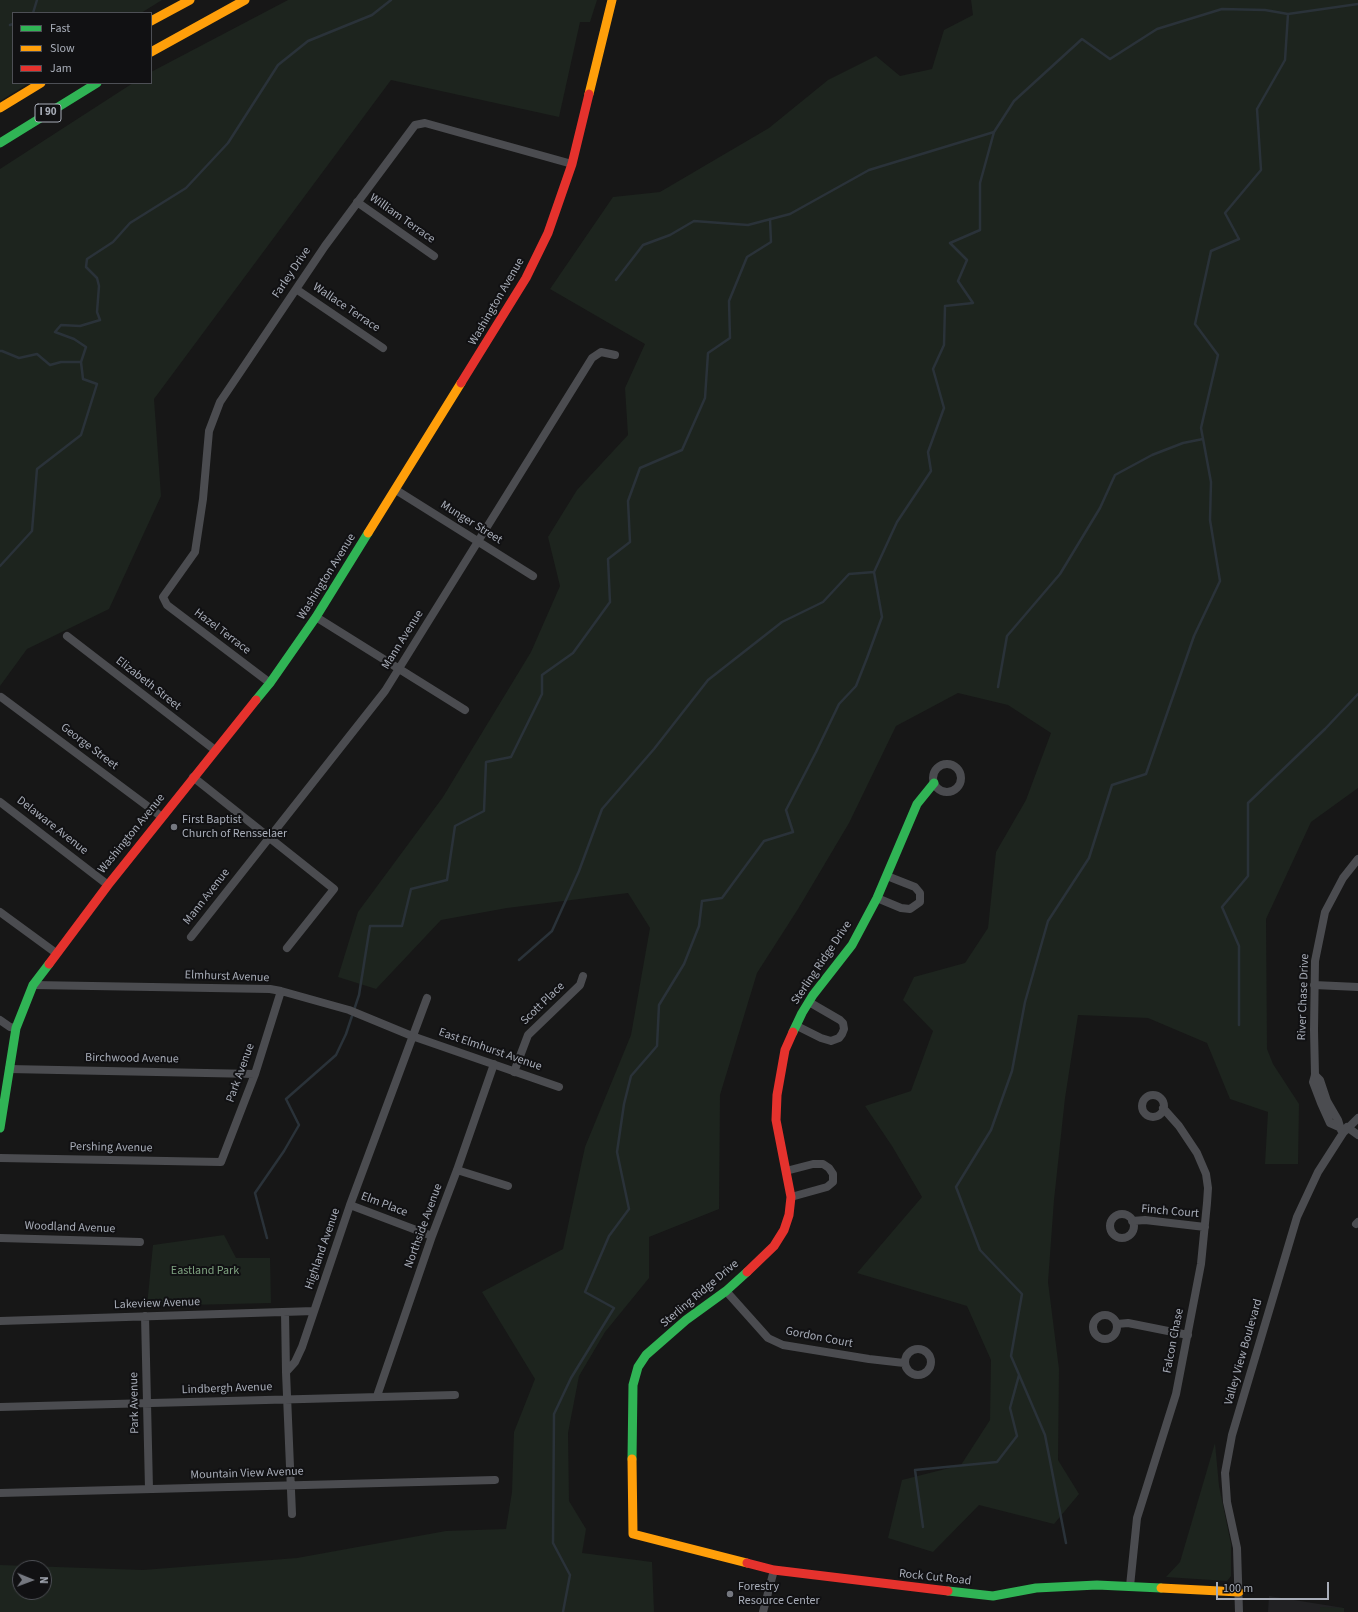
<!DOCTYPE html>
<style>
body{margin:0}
#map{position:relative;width:1358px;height:1612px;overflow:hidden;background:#171717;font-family:"Source Sans 3",sans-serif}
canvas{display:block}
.legend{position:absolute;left:12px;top:12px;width:140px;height:72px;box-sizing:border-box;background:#111113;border:1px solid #4d4f55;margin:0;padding:5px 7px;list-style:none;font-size:12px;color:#a8adb8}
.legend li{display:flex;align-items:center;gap:8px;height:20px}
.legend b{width:20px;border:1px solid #4d4f55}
.north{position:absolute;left:12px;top:1560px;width:40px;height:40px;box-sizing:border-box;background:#111113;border:1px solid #4d4f55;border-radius:50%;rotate:91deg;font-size:11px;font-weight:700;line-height:16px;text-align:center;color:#a8adb8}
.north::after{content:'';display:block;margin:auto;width:14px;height:18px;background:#757880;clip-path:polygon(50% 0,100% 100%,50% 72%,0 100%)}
.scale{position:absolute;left:1216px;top:1582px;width:113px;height:18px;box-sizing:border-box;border:2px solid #a8adb8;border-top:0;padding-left:5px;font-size:12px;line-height:14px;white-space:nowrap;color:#a8adb8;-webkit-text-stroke:3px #111113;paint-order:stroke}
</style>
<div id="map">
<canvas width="1358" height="1612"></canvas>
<ul class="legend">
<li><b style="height:5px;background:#30b455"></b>Fast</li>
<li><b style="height:5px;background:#ff9f0a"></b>Slow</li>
<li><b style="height:5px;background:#e5322d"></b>Jam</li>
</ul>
<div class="north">N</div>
<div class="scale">100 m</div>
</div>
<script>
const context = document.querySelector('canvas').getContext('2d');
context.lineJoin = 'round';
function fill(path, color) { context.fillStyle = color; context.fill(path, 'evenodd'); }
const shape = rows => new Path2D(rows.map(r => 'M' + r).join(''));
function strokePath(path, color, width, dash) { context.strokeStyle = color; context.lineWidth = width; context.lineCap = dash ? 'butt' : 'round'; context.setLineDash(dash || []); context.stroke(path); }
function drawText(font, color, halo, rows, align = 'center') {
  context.font = font + ' "Source Sans 3",sans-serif'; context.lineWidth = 4; context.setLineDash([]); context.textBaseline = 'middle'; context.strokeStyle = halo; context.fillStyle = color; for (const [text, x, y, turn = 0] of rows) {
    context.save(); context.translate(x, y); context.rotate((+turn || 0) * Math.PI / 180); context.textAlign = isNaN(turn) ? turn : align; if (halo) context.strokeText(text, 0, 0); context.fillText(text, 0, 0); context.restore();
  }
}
fill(shape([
 [1269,1596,1344,1608,1344,1612,1268,1612]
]), '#212123');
fill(shape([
 [0,0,162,0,141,13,13,13,13,83,29,83,0,101],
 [288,0,597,0,590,22,580,22,559,117,391,80,154,399,161,496,109,609,27,649,0,686,0,169,133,83,151,83,151,72],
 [971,0,1358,0,1358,788,1311,822,1266,919,1267,1049,1273,1064,1299,1104,1298,1164,1265,1164,1268,1112,1230,1099,1207,1043,1148,1018,1078,1015,1065,1098,1054,1200,1048,1282,1059,1369,1058,1460,1079,1494,1054,1524,979,1505,933,1552,888,1538,902,1480,961,1465,990,1420,991,1360,967,1306,857,1273,922,1197,892,1146,865,1106,911,1091,933,1031,903,1000,914,977,965,963,988,928,996,852,1026,800,1051,733,1008,705,958,693,896,726,849,823,798,909,757,973,720,1095,719,1209,649,1237,649,1278,605,1332,579,1376,568,1433,569,1501,586,1529,582,1553,652,1562,654,1612,0,1612,0,1565,143,1570,297,1558,446,1531,506,1529,512,1492,514,1432,535,1379,482,1292,563,1249,585,1147,631,1035,650,928,628,893,507,908,441,920,376,989,338,977,358,912,443,797,531,652,560,586,548,537,577,490,628,435,625,388,645,344,550,289,613,197,660,192,769,128,828,80,876,56,900,76,932,69,944,30,973,15],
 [20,1568,44,1568,44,1592,20,1592],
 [224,1235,236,1258,270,1258,271,1303,147,1306,153,1245],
 [1215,1443,1219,1486,1231,1544,1231,1576,1227,1581,1166,1577,1180,1562],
 [1320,1607,1344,1608,1344,1612,1320,1612]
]), '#1d241e');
strokePath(shape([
 [33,13,37,0],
 [10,25,13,24],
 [616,280,643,245,670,235,694,221,748,225,790,214,869,170,994,132,1014,101,1082,39,1110,59,1157,29,1222,9,1265,10,1288,14],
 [0,351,2,351,19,358,37,354,50,365,61,362,81,362,86,347,74,339,55,332,61,325,80,326,100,320,97,312,99,286,97,278,86,267,87,259,113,242,130,223,186,188,228,143,278,65,308,41,372,15,391,0],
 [0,566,32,531,37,469,81,435,97,384,83,379,81,362],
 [998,687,1007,636,1060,574,1100,508,1115,475,1152,455,1183,443,1203,439],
 [519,960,552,931,579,871,602,809,654,749,708,680,782,622,823,602,849,574,874,572],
 [1239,1025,1239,946,1222,907,1248,876,1248,803,1325,729,1358,694],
 [267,1238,255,1193,284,1151,299,1125,286,1099,336,1055,346,1034,359,995,370,926,402,926,411,889,447,880,455,826,484,811,486,762,511,757,542,694,542,675,573,653,610,602,608,559,630,542,628,501,640,468,682,450,705,398,708,353,730,338,729,301,747,257,771,242,770,219],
 [923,1527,915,1470,997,1462,1017,1436,1010,1408,1019,1375],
 [1066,1543,1045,1435,1011,1356,1022,1294,980,1250,956,1187,991,1130,1012,1071,1025,1002,1048,921,1089,858,1112,785,1146,774,1194,636,1220,581,1210,520,1211,482,1201,428,1218,355,1195,324,1211,251,1239,239,1225,213,1261,170,1257,109,1285,60,1288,14,1358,4],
 [563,1612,570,1575,553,1543,554,1414,571,1378,614,1308,585,1292,609,1236,629,1209,617,1152,624,1104,631,1076,657,1046,659,1005,684,964,699,926,702,901,722,898,764,841,793,832,786,810,816,752,839,704,856,686,867,658,882,617,874,572,897,522,931,471,928,452,944,408,933,369,944,345,945,306,973,303,958,281,967,260,950,243,980,230,980,183,994,132]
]), '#2a3239', 2.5);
strokePath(shape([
 [357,202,434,256],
 [296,289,383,348],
 [396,490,533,576],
 [316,617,465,710],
 [67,636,215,750],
 [270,683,167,605,163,597,195,552,203,499,209,431,220,402,325,246,415,125,425,123,572,164],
 [1,697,162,817],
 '933 778a14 14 0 1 1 28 0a14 14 0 1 1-28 0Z',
 [193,777,334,889,287,948],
 [0,802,108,885],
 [877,898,901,908,910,909,920,902,920,893,915,887,887,876],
 [0,912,56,953],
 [191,937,385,691,592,358,601,352,615,355],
 [33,985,270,989,281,991,349,1010,412,1036,559,1087],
 [1314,985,1358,987],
 [0,1020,10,1027,16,1028],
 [797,1026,821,1038,831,1041,839,1038,842,1034,844,1029,843,1023,840,1020,809,1002],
 [9,1069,255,1074],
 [514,1072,528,1035,580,985,583,976],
 [1315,1075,1320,1080,1327,1101,1338,1120,1341,1130],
 '1142 1106a11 11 0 1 1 22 0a11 11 0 1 1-22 0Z',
 [1339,1127,1330,1123,1321,1103,1313,1082,1315,1075,1314,1030,1315,961,1325,912,1343,878,1358,859],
 [1347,1127,1358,1135],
 [0,1158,221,1162,255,1074,281,991],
 [457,1170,508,1186],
 [786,1171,813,1164,823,1164,829,1168,833,1174,833,1182,827,1187,791,1197],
 [350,1205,432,1236],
 '1110 1226a12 12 0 1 1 24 0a12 12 0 1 1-24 0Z',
 [1132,1221,1145,1220,1205,1227],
 [1356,1224,1358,1222],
 [0,1238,140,1242],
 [726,1291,768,1338,783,1345,869,1359,904,1363],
 [285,1312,286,1372],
 '1093 1327a12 12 0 1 1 24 0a12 12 0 1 1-24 0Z',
 [145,1316,149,1489],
 [0,1321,314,1311],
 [1117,1324,1128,1323,1188,1335],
 '905 1362a13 13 0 1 1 26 0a13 13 0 1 1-26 0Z',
 [377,1396,432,1236,457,1170,494,1064],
 [0,1407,455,1395],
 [0,1493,495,1480],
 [292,1514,286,1372,295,1362,302,1347,350,1205,427,998],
 [1130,1586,1137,1518,1176,1394,1201,1264,1207,1203,1208,1188,1206,1174,1197,1153,1179,1126,1163,1108],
 [763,1612,774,1570],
 [1239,1612,1237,1548,1227,1502,1225,1473,1232,1435,1297,1217,1318,1172,1343,1133,1358,1118]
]), '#4b4c50', 8);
strokePath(shape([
 [0,143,97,83],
 [256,700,270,683,316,617,368,533],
 [793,1032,802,1013,813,995,852,945,877,898,917,804,934,783],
 [0,1128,16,1028,33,985,49,964],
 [632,1459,633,1385,638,1367,646,1355,686,1320,726,1291,747,1272],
 [948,1591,993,1596,1036,1588,1097,1585,1161,1588]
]), '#30b455', 9);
strokePath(shape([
 [151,21,190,0],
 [151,52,245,0],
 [589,94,612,0],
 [0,108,41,83],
 [368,533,461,383],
 [632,1459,633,1534,747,1563],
 [1161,1588,1239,1592]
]), '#ff9f0a', 9);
strokePath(shape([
 [461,383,526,278,548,233,572,164,589,94],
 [49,964,108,885,256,700],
 [747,1272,774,1246,784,1230,789,1215,791,1197,776,1120,777,1095,785,1050,793,1032],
 [747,1563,774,1570,948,1591]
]), '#e5322d', 9);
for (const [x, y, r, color] of [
 [174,827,4,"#757880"],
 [730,1594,4,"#757880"]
]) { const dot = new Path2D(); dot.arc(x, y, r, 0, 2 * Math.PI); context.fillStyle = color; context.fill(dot); strokePath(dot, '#111113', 1.5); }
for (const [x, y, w] of [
 [48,113,26]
]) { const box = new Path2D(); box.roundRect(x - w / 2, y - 9, w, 18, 3); context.fillStyle = '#111113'; context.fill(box); strokePath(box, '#a8adb8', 1); }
drawText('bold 11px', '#a8adb8', null, [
 ["I 90",48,113]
]);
drawText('12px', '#a8adb8', '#111113', [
 ["William Terrace",402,219,35],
 ["Farley Drive",292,273,-56],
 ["Washington Avenue",497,302,-60],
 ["Wallace Terrace",346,308,34],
 ["Munger Street",471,523,32],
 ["Washington Avenue",327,577,-58],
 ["Hazel Terrace",222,632,37],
 ["Mann Avenue",403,640,-58],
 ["Elizabeth Street",148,684,38],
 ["George Street",89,747,37],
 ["Delaware Avenue",52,826,38],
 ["Washington Avenue",132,834,-51],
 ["Mann Avenue",207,897,-52],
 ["Sterling Ridge Drive",822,963,-56],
 ["Elmhurst Avenue",227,977,2],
 ["River Chase Drive",1304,997,-88],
 ["Scott Place",543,1004,-44],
 ["East Elmhurst Avenue",490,1050,19],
 ["Birchwood Avenue",132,1059,1],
 ["Park Avenue",241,1073,-70],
 ["Pershing Avenue",111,1148,1],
 ["Elm Place",384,1205,21],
 ["Finch Court",1170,1212,5],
 ["Northside Avenue",424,1226,-70],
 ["Woodland Avenue",70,1228,2],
 ["Highland Avenue",323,1249,-71],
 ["Sterling Ridge Drive",700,1294,-40],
 ["Lakeview Avenue",157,1304,-2],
 ["Gordon Court",819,1338,11],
 ["Falcon Chase",1174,1341,-79],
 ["Valley View Boulevard",1244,1352,-74],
 ["Lindbergh Avenue",227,1389,-2],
 ["Park Avenue",135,1403,-91],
 ["Mountain View Avenue",247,1474,-2],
 ["Rock Cut Road",935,1578,6]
]);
drawText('12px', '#a8adb8', '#111113', [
 ["First Baptist",182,820],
 ["Church of Rensselaer",182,834],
 ["Forestry",738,1587],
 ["Resource Center",738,1601]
], 'left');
drawText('12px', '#7fa381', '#111113', [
 ["Eastland Park",205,1271]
]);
</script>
